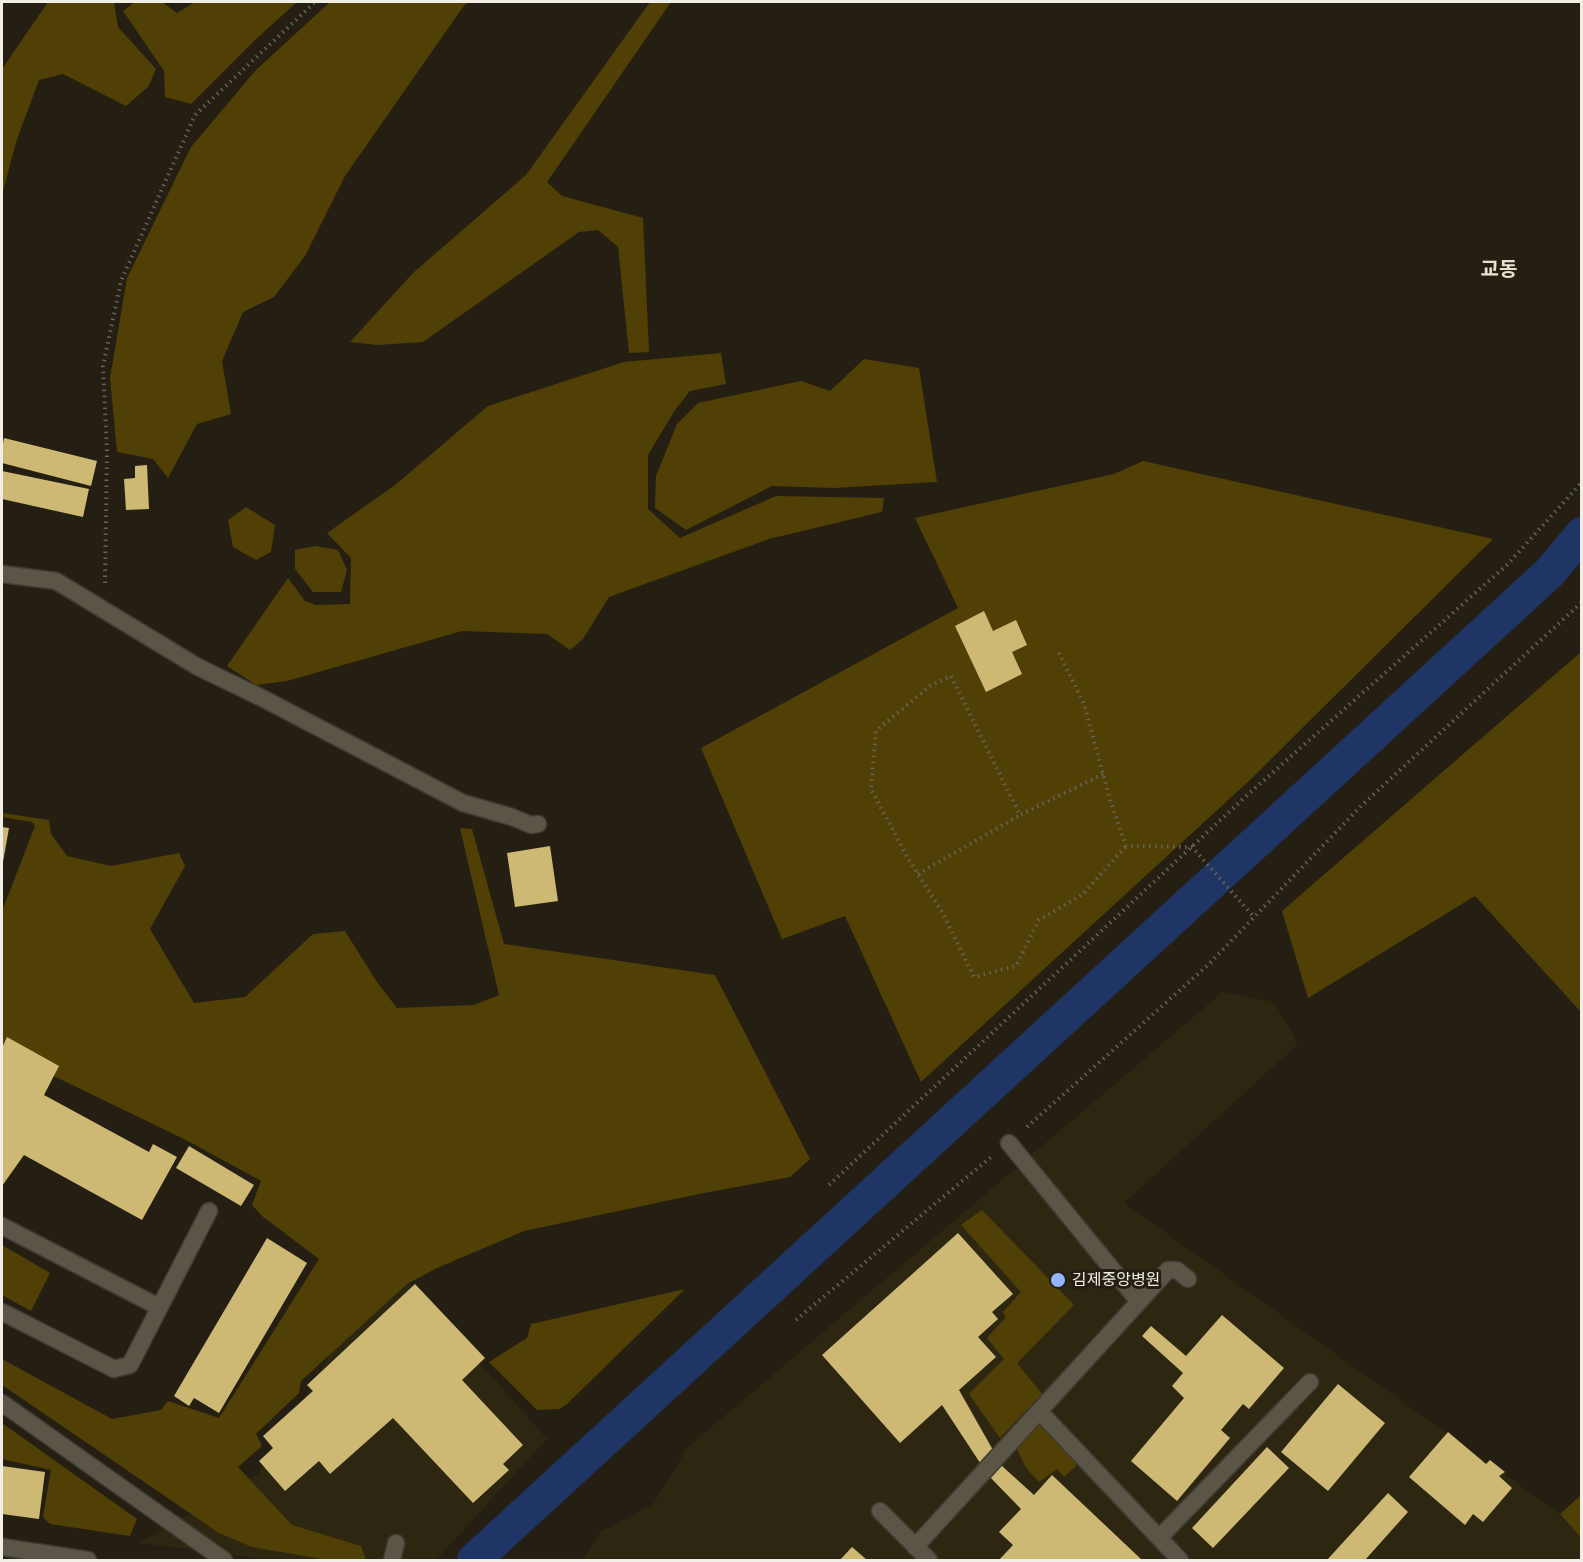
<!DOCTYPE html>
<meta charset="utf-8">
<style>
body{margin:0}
#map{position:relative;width:1583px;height:1562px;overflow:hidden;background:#241f12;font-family:Rubik,sans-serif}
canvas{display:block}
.frame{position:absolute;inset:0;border:3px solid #f1eee5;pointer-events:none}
</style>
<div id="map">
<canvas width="1583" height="1562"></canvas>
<div class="frame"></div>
</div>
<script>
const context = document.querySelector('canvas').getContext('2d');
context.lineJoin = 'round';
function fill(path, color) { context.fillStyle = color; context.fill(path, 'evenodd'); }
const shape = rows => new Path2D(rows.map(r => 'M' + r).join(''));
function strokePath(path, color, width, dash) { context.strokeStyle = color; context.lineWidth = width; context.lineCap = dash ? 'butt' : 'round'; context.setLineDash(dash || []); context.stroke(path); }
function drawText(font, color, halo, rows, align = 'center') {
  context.font = font + ' Rubik,"Noto Sans KR",sans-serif'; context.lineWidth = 6; context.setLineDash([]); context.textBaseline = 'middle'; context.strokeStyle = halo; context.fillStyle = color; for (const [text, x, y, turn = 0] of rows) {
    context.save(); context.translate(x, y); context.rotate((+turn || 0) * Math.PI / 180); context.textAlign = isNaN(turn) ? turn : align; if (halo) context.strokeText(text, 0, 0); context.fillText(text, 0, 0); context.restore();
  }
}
fill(shape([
 [1223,992,1274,1002,1298,1044,1124,1203,1560,1514,1582,1537,1581,1560,582,1560,600,1532,653,1504,688,1447],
 [388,1258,547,1439,436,1560,272,1560,139,1543,258,1474]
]), '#2d2712');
fill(shape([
 [48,2,114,2,118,27,156,69,148,87,126,106,63,74,39,80,17,139,2,195,2,69],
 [135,2,162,2,177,13,195,2,297,2,255,40,191,104,165,97,164,71,123,11],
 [330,2,468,2,463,7,345,176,305,256,274,297,243,312,222,361,231,414,197,424,168,478,153,459,117,452,110,378,127,278,191,147,256,70],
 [650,2,671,2,547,182,562,196,643,218,649,352,629,353,618,247,598,230,579,232,423,342,378,345,350,342,413,273,526,175],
 [721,353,726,384,690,391,675,410,648,455,648,509,680,538,776,496,884,498,882,512,769,539,609,597,583,639,570,650,547,634,462,631,287,681,256,685,227,666,288,578,305,601,316,605,350,604,351,558,327,533,395,485,488,406,624,362],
 [864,359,919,368,937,482,834,488,772,486,686,530,655,508,656,476,677,424,698,403,801,381,830,391],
 [1143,461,1493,539,1250,780,921,1082,845,916,782,939,701,748,958,608,915,518,1114,474],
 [246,507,275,525,271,552,256,560,233,547,228,520],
 [315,546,338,550,347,570,341,592,313,592,295,569,295,550],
 [1581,652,1581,1012,1475,896,1308,998,1282,911],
 [2,813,49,820,51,834,67,856,111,866,179,853,185,866,150,929,194,1003,245,997,313,934,345,931,377,982,397,1008,474,1005,499,995,460,828,472,829,504,944,715,975,810,1159,790,1177,699,1194,524,1231,437,1268,407,1284,301,1381,299,1393,256,1434,262,1446,238,1467,292,1525,361,1546,366,1560,328,1560,252,1547,219,1533,2,1385,2,1359,112,1419,161,1410,168,1401,219,1418,319,1259,262,1216,252,1205,261,1181,186,1140,2,1051,2,911,35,826,32,822,2,817],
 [982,1210,1074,1305,1017,1363,1042,1394,1000,1438,969,1394,1004,1359,987,1338,1006,1317,1003,1312,1021,1292,961,1225],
 [2,1245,50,1273,31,1311,2,1295],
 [685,1289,567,1404,559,1409,537,1410,489,1362,527,1338,531,1324],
 [1038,1420,1077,1459,1076,1466,1064,1477,1057,1469,1039,1482,1026,1468,1016,1447],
 [2,1423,137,1519,130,1536,50,1524,43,1517,51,1470,2,1459],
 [1581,1495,1581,1537,1560,1514]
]), '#504005');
strokePath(shape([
 [474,1560,1549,573,1582,534]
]), '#1e3566', 34);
fill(shape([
 [4,438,97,461,91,486,2,463,2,449],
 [147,465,149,509,126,510,124,479,135,478,135,466],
 [2,471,89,489,83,517,2,499],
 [984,611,993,631,1016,620,1027,645,1012,652,1022,674,986,692,955,626],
 [2,827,9,828,3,862,2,862],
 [550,846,558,901,515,907,507,853],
 [7,1037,59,1066,44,1095,149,1152,153,1144,177,1157,142,1220,24,1155,2,1186,2,1048],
 [189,1146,254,1185,241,1206,176,1168],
 [958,1233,1013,1294,992,1312,998,1319,978,1337,996,1357,959,1390,1002,1466,1034,1495,1052,1475,1142,1560,999,1560,1013,1545,999,1532,1021,1509,988,1475,942,1405,900,1443,822,1355],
 [267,1238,307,1263,219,1413,194,1398,189,1406,174,1396],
 [415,1284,485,1358,462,1380,523,1445,503,1464,509,1470,473,1503,393,1418,330,1474,319,1461,285,1491,259,1461,273,1448,263,1436,313,1391,307,1385],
 [1222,1315,1284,1368,1249,1409,1243,1404,1221,1430,1230,1438,1177,1501,1131,1461,1184,1398,1172,1386,1183,1373,1142,1336,1151,1326,1186,1356],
 [1338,1384,1385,1423,1328,1491,1281,1452],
 [1448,1432,1486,1464,1490,1460,1505,1472,1499,1476,1512,1488,1483,1522,1473,1514,1465,1525,1409,1477],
 [1267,1447,1289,1468,1213,1548,1192,1528],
 [2,1466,45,1472,39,1519,2,1514],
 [1388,1493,1408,1512,1365,1560,1327,1560],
 [852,1547,867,1560,840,1560]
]), '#ceb974');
const service = shape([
 [2,574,56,581,198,667,262,698,463,803,512,817,531,825,538,824],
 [1009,1143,1139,1302],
 [2,1226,159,1307],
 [2,1312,114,1369,130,1365,209,1211],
 [2,1403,224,1560],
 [1039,1411,1180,1560],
 [880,1511,929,1560],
 [1159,1538,1310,1382],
 [2,1547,88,1560],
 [915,1547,1168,1270,1177,1270,1188,1279],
 [392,1560,396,1543]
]);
strokePath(service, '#3f3b33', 19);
strokePath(shape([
 [105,583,107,451,103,366,121,281,195,115,315,2],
 [1059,653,1084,704,1111,803,1126,846,1192,847,1254,917],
 [1103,774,1020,815,951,676,930,686,876,731,871,789,906,855,942,912,974,977,1016,966,1039,920,1083,894,1126,846],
 [918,874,1020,815],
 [1027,1127,1208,965,1361,806,1582,602],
 [829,1185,1244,798,1508,564,1582,482],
 [796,1320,991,1157]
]), '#666256', 4, [1.5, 4.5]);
strokePath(service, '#5a5546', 16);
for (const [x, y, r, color] of [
 [1058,1280,8,"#93b7fd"]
]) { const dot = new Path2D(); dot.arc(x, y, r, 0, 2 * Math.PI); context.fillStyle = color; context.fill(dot); strokePath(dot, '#241f12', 2); }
drawText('16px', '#f1eee5', '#241f12', [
 ["김제중앙병원",1072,1280]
], 'left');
drawText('bold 20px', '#e7e2d0', '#241f12', [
 ["교동",1499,270]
]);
</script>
